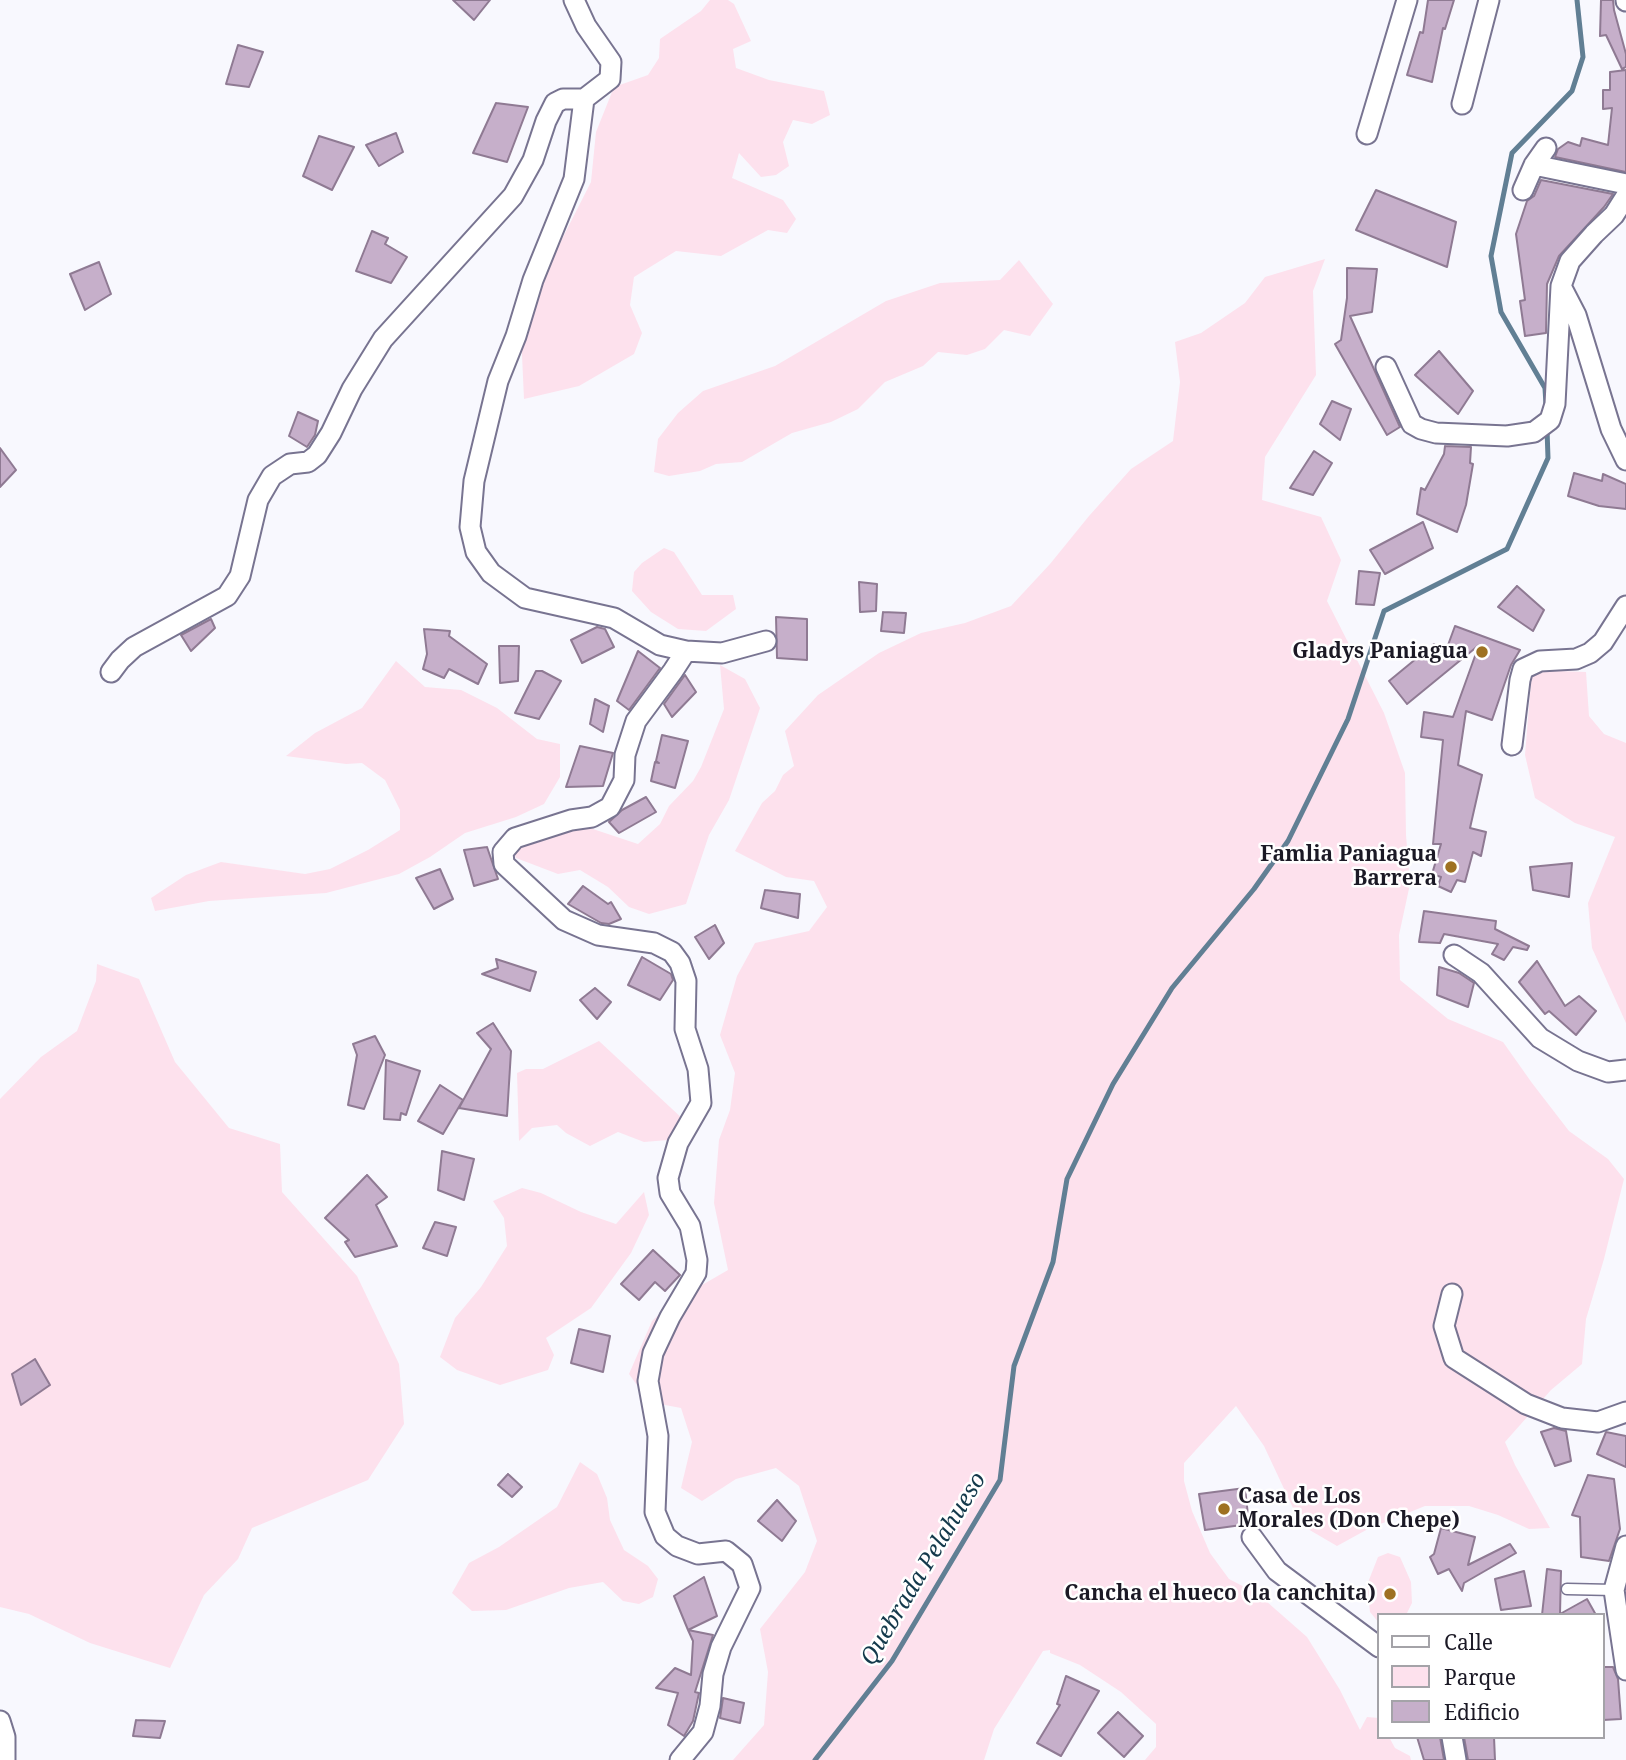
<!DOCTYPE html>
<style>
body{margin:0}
#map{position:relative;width:1626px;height:1760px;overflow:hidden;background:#f8f8fe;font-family:"Noto Serif",serif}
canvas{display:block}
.legend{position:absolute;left:1377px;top:1613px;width:228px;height:126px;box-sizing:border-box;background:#fff;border:2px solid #a4a3a8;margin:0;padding:9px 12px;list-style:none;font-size:21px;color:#1b1925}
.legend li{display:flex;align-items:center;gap:14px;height:35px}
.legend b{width:35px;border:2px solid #a4a3a8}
</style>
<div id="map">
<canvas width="1626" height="1760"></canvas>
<ul class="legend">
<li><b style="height:9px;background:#fff"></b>Calle</li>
<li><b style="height:19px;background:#fde1ed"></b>Parque</li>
<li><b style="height:19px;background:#c6afca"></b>Edificio</li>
</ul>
</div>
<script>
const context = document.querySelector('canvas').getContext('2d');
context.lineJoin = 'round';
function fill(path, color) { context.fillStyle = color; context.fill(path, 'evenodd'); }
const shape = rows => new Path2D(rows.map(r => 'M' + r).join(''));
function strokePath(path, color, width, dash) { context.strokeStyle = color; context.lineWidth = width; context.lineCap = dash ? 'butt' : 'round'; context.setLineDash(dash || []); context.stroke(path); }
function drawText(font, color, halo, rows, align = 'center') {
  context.font = font + ' "Noto Serif",serif'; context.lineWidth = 5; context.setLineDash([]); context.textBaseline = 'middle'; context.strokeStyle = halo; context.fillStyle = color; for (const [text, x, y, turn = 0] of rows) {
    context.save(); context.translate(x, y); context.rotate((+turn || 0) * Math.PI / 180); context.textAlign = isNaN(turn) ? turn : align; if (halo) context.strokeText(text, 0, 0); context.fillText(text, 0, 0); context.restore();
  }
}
fill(shape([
 [710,0,728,0,734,4,751,41,733,49,736,68,769,80,824,91,830,115,812,124,793,120,783,142,789,166,776,175,761,177,739,153,732,178,783,200,796,219,787,233,768,230,721,256,676,251,634,277,630,305,642,333,634,354,579,386,524,399,521,333,530,302,591,182,596,132,614,87,648,75,659,58,660,39,701,11],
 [1325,259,1313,291,1316,375,1265,457,1262,500,1321,517,1341,560,1327,601,1384,713,1405,773,1406,835,1410,884,1399,935,1400,980,1448,1019,1503,1042,1532,1083,1569,1131,1608,1159,1624,1179,1604,1259,1586,1319,1582,1364,1551,1390,1505,1442,1515,1465,1550,1528,1529,1529,1498,1515,1469,1506,1425,1506,1368,1529,1337,1546,1301,1525,1264,1446,1236,1406,1184,1463,1184,1481,1192,1511,1210,1553,1229,1579,1258,1594,1307,1637,1340,1690,1360,1730,1367,1717,1379,1718,1379,1737,1389,1737,1395,1748,1410,1756,1411,1760,1145,1760,1156,1747,1156,1724,1121,1692,1080,1665,1050,1653,1050,1650,1043,1651,994,1729,984,1760,733,1760,764,1725,768,1672,760,1629,805,1572,817,1541,799,1486,776,1468,736,1479,702,1501,681,1488,692,1442,681,1408,649,1402,629,1374,652,1321,671,1303,728,1270,714,1203,719,1140,730,1110,735,1073,720,1035,737,976,755,943,809,931,827,907,814,881,786,877,735,851,762,803,775,791,783,775,794,766,785,731,818,695,879,653,921,633,965,623,1011,606,1050,564,1089,516,1131,469,1173,441,1180,382,1175,342,1201,333,1245,303,1265,277],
 [1019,260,1053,304,1030,336,1004,330,985,349,967,355,938,352,923,366,885,382,858,409,831,422,792,433,742,462,716,464,700,471,669,476,654,472,658,439,678,413,703,391,775,366,886,301,940,283,1000,280],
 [664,548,674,552,702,595,733,595,736,609,706,631,678,629,651,612,632,591,634,572,642,563],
 [396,661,425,687,461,690,497,708,537,739,560,744,560,777,544,804,516,817,465,833,430,857,399,874,326,893,209,901,155,911,151,898,186,875,221,862,305,874,330,869,368,850,400,830,400,810,385,780,362,763,346,764,286,756,315,733,362,708],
 [720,665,745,679,760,708,729,800,709,835,686,904,649,914,629,907,608,887,580,870,558,874,516,858,512,848,531,834,587,827,638,844,660,824,669,806,693,781,701,767,724,709],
 [1532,670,1586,672,1589,716,1604,734,1626,743,1626,1023,1592,948,1588,903,1615,837,1575,823,1535,798,1525,755],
 [97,964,139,979,175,1062,229,1128,280,1144,282,1192,357,1276,399,1364,404,1424,368,1480,252,1528,238,1559,204,1595,170,1668,90,1643,29,1614,0,1607,0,1099,41,1057,77,1031,96,981],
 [599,1041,685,1121,668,1140,644,1142,618,1132,590,1146,566,1133,557,1125,532,1128,519,1141,517,1073,526,1069,543,1069],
 [522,1188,541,1193,581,1212,616,1224,644,1192,649,1215,631,1253,591,1308,546,1338,554,1355,548,1370,500,1385,457,1370,440,1357,455,1318,481,1287,507,1246,504,1218,493,1201],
 [580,1462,597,1474,607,1498,610,1520,624,1550,648,1566,658,1579,653,1597,639,1604,623,1601,603,1582,569,1588,506,1610,472,1611,452,1593,469,1563,499,1547,557,1507],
 [1388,1553,1400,1557,1411,1582,1412,1603,1406,1615,1379,1615,1379,1623,1370,1612,1367,1585,1378,1557]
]), '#fde1ed');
strokePath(shape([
 [1546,405,1545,388,1501,312,1491,256,1512,153,1572,91,1583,57,1577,0],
 [815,1760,892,1661,1000,1480,1014,1366,1053,1262,1067,1179,1113,1084,1172,988,1254,889,1288,841,1348,719,1384,611,1507,549,1548,458,1547,429]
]), '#617f94', 5);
const building = shape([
 [453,0,490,0,474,20,453,0],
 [1428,0,1454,0,1445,29,1443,28,1432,82,1407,75,1420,32,1423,33,1428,0],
 [1601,0,1613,0,1614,10,1626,54,1626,67,1622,69,1606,35,1600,36,1601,0],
 [238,45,263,52,249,87,226,84,238,45],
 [1626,70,1626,172,1555,157,1558,149,1568,142,1580,146,1582,138,1608,145,1612,108,1603,109,1603,90,1610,90,1610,72,1626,70],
 [496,103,528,107,507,162,473,153,496,103],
 [396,133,403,152,379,166,366,145,396,133],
 [319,136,354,147,332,190,303,176,319,136],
 [1541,180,1613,194,1604,207,1559,256,1547,284,1546,333,1525,336,1520,301,1525,300,1516,234,1527,201,1534,196,1541,180],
 [1376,190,1456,222,1447,267,1356,230,1376,190],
 [372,231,388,238,385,244,407,257,391,283,356,271,372,231],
 [99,262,111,294,85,310,70,274,99,262],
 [1347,268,1377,269,1372,312,1350,316,1400,427,1387,435,1335,344,1341,340,1347,298,1347,268],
 [1439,351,1473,391,1458,414,1415,375,1439,351],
 [1332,401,1351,409,1340,440,1320,424,1332,401],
 [298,412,318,421,315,435,307,447,289,436,298,412],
 [1445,446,1471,447,1470,463,1473,464,1466,505,1457,532,1417,514,1421,488,1425,490,1444,454,1445,446],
 [0,448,16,470,0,487,0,448],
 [1314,451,1332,463,1313,495,1290,488,1314,451],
 [1574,473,1602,481,1603,474,1626,484,1626,509,1599,506,1568,496,1574,473],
 [1423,522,1433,548,1385,574,1370,550,1423,522],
 [1359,571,1380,573,1374,605,1356,604,1359,571],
 [859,582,877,584,876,611,860,612,859,582],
 [1517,586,1544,610,1533,631,1498,607,1517,586],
 [883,612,906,613,904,633,881,631,883,612],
 [776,617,807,619,807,660,777,658,776,617],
 [211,619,215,628,191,651,181,635,211,619],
 [1455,626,1520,650,1511,665,1492,720,1466,711,1458,765,1482,775,1470,828,1486,832,1481,856,1473,852,1465,882,1457,880,1451,892,1438,886,1441,877,1432,874,1441,844,1433,844,1443,740,1421,737,1424,712,1453,717,1479,645,1407,704,1389,681,1434,644,1444,656,1455,626],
 [597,627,605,629,614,647,582,663,571,640,597,627],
 [424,629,450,631,449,636,487,664,478,684,449,669,444,678,423,669,427,654,424,629],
 [499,646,519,646,518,681,500,683,499,646],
 [638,651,660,668,629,710,617,701,638,651],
 [536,671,542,671,561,681,539,719,515,713,536,671],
 [685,675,696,692,672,717,664,704,685,675],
 [595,699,609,706,603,732,590,724,595,699],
 [662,735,688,741,675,788,651,781,655,762,659,763,656,761,662,735],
 [580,746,613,753,603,786,566,787,580,746],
 [646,797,656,812,619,833,609,822,622,810,646,797],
 [487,847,498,879,474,886,464,850,487,847],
 [1572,863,1569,897,1533,890,1530,867,1572,863],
 [440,869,453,899,434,909,416,878,440,869],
 [583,886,608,904,611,902,621,919,609,924,601,923,568,904,583,886],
 [765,890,800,894,798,918,761,908,765,890],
 [1424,911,1496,921,1495,929,1529,946,1527,950,1513,947,1504,960,1492,954,1498,944,1444,934,1440,943,1419,942,1424,911],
 [715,925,724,943,709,959,695,937,715,925],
 [642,957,671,974,673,980,660,1000,628,985,642,957],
 [496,959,536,972,530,991,482,974,498,968,496,959],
 [1537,961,1565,1006,1579,996,1596,1011,1576,1035,1549,1011,1545,1014,1519,982,1537,961],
 [1439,967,1459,973,1474,983,1468,1007,1437,995,1439,967],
 [595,988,611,1002,597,1019,580,1000,595,988],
 [493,1023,511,1051,507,1116,459,1108,491,1049,477,1033,493,1023],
 [375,1036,385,1055,364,1109,348,1105,357,1055,353,1044,375,1036],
 [386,1060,420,1071,406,1115,401,1113,400,1120,384,1119,386,1060],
 [440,1085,463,1100,443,1134,418,1121,440,1085],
 [442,1151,474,1159,464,1200,438,1190,442,1151],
 [367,1175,387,1197,376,1205,397,1246,355,1257,345,1242,349,1240,325,1218,367,1175],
 [435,1222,456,1227,447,1256,423,1248,435,1222],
 [653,1250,680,1275,665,1291,655,1282,639,1300,621,1284,653,1250],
 [579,1329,610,1336,603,1372,571,1363,579,1329],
 [35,1359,50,1385,21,1405,12,1374,35,1359],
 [1554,1428,1566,1431,1571,1461,1555,1466,1541,1432,1554,1428],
 [1606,1432,1626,1436,1626,1467,1597,1454,1606,1432],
 [508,1474,522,1487,512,1497,498,1485,508,1474],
 [1588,1475,1614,1479,1620,1529,1609,1561,1581,1557,1580,1517,1572,1515,1588,1475],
 [1245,1488,1249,1524,1205,1530,1199,1494,1245,1488],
 [777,1500,796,1521,782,1541,758,1521,777,1500],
 [1441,1528,1475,1537,1468,1565,1510,1544,1516,1553,1464,1583,1462,1591,1449,1569,1438,1574,1430,1557,1434,1554,1441,1528],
 [1547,1569,1561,1571,1560,1614,1587,1599,1596,1615,1542,1615,1547,1569],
 [1524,1571,1531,1606,1501,1610,1495,1579,1524,1571],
 [704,1577,717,1616,688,1630,674,1596,704,1577],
 [688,1630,713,1635,695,1692,699,1693,693,1721,684,1736,668,1725,678,1693,656,1688,675,1668,691,1675,693,1641,688,1630],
 [1603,1667,1613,1667,1618,1679,1621,1719,1603,1720,1603,1667],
 [1066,1676,1099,1691,1061,1756,1037,1743,1060,1705,1057,1704,1066,1676],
 [723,1698,744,1703,740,1723,720,1718,723,1698],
 [1118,1712,1143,1736,1124,1757,1098,1733,1118,1712],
 [136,1720,165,1721,160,1738,133,1736,136,1720],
 [1417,1737,1440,1737,1444,1760,1424,1760,1417,1737],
 [1464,1737,1494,1737,1495,1760,1468,1760,1464,1737]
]);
fill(building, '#c6afca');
strokePath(building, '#8f7a93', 2);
const service = shape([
 [1567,1589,1614,1590]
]);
const minor = shape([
 [574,0,586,26,611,62,610,79,584,99,574,179,533,280,516,336,498,381,474,481,470,527,476,552,491,573,525,598,614,618,660,645,686,651,722,653,766,641],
 [1626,0,1626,1],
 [1462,104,1489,0],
 [1367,134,1407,0],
 [1534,165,1626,184],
 [1523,190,1534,165,1546,148],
 [1562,288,1576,315,1611,429,1626,460],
 [1386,367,1412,424,1421,429,1436,433,1507,436,1534,432,1550,420,1555,404,1561,286,1570,261,1594,234,1614,215,1626,196],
 [111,672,120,660,134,647,227,596,240,576,258,500,272,476,290,464,308,462,317,455,331,433,352,389,383,339,513,196,533,160,546,121,555,103,563,99,584,99],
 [1512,745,1520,680,1523,669,1540,661,1576,659,1590,653,1603,642,1626,606],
 [1454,955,1481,973,1540,1038,1578,1061,1608,1072,1626,1070],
 [1452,1294,1444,1326,1454,1358,1526,1404,1562,1418,1598,1422,1626,1412],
 [1252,1537,1277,1571,1379,1647],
 [1626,1546,1614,1590,1626,1670],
 [0,1721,5,1737,5,1760],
 [1452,1737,1456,1760],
 [680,1760,703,1732,710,1706,713,1674,721,1647,750,1588,742,1564,726,1551,698,1554,677,1546,665,1536,655,1512,658,1436,648,1381,653,1353,670,1317,696,1273,697,1260,690,1226,670,1193,668,1178,678,1143,701,1103,698,1069,685,1029,686,981,680,963,672,952,654,943,598,935,564,920,504,864,503,852,515,838,571,820,592,817,610,807,624,780,625,755,636,721,673,671,686,651]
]);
strokePath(service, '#787491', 13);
strokePath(minor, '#787491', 23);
strokePath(service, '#fff', 10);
strokePath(minor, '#fff', 19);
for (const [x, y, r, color] of [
 [1482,652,7,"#9e7122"],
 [1451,867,7,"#9e7122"],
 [1224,1509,7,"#9e7122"],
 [1390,1594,7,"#9e7122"]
]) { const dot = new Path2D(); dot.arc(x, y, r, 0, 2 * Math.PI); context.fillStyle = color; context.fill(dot); strokePath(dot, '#fff', 2.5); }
drawText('bold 21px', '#1b1925', '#fff', [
 ["Gladys Paniagua",1468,652],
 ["Famlia Paniagua",1437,855],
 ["Barrera",1437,879],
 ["Casa de Los",1238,1497,"left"],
 ["Morales (Don Chepe)",1238,1521,"left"],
 ["Cancha el hueco (la canchita)",1376,1594]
], 'right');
drawText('italic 23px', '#13394b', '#fff', [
 ["Quebrada Pelahueso",924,1569,-59]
]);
</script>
